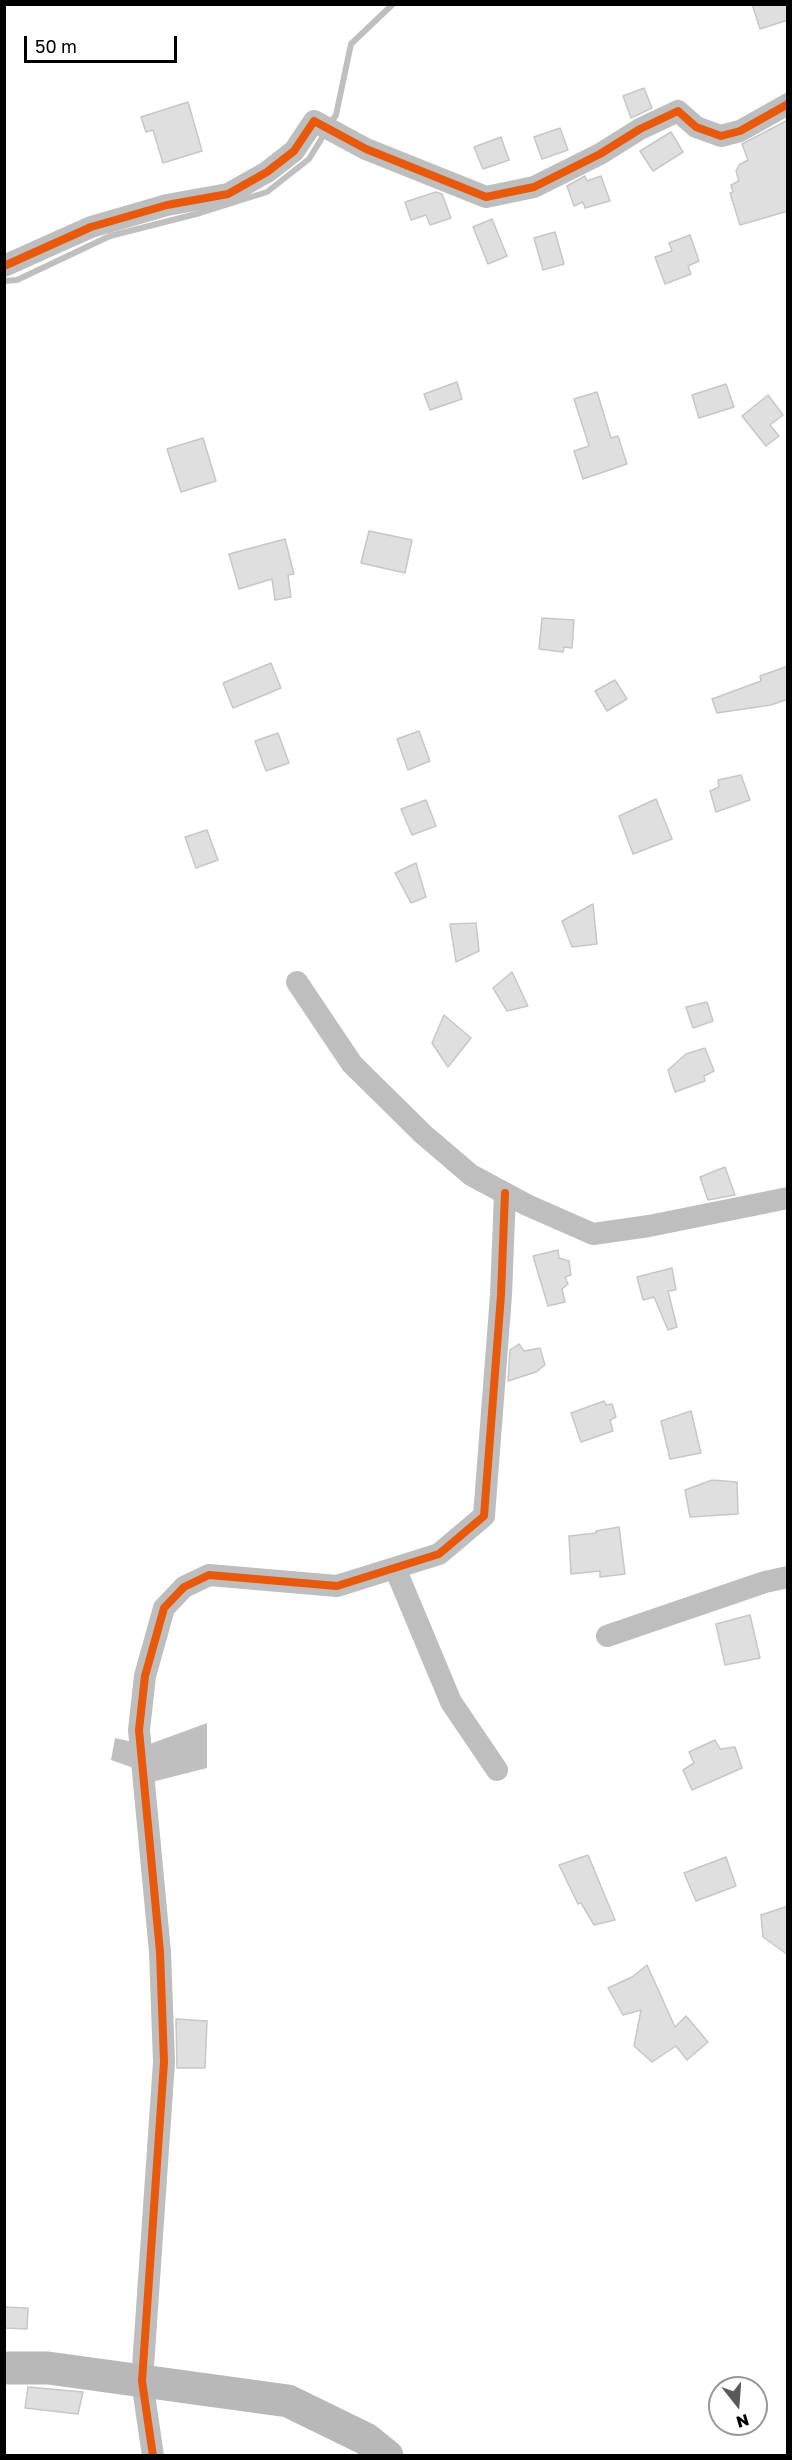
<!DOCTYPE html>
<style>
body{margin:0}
#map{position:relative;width:792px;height:2460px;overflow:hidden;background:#fff;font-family:"Golos Text",sans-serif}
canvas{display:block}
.frame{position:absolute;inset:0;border:6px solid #000;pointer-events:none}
.north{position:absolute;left:708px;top:2376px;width:60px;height:60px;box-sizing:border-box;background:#fff;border:2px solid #999;border-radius:50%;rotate:163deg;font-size:16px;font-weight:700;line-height:24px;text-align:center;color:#000}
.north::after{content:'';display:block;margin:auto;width:21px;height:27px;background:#595959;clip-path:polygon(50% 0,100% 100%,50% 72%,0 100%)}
.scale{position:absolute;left:24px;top:36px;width:153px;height:27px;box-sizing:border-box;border:3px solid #000;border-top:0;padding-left:8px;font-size:18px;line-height:21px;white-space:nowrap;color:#000;-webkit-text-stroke:4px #fff;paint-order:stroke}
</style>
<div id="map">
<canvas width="792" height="2460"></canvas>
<div class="frame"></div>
<div class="north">N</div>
<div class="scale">50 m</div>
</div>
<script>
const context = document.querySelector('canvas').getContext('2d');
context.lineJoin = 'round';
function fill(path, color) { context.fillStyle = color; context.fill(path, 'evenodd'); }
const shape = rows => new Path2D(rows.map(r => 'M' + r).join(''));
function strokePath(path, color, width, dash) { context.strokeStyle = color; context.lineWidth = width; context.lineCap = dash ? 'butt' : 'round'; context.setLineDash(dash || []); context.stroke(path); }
fill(shape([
 [207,1723,207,1768,152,1782,131,1767,111,1760,115,1738,147,1745]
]), '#bfbfbf');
strokePath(shape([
 [330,124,336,115,351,44,393,4],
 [4,281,17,280,110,236,200,213,267,192,309,159,325,133]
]), '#bfbfbf', 6);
const building = shape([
 [752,4,788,4,788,20,760,29,752,4],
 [644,88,652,108,631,118,623,96,644,88],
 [188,102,202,151,163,163,153,130,146,132,141,117,188,102],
 [788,120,788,211,740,225,730,193,733,192,731,185,739,181,736,171,739,165,748,160,742,144,788,120],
 [560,128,568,150,542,159,534,137,560,128],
 [671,132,683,152,653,171,640,151,671,132],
 [501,137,509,160,483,169,474,147,501,137],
 [585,176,587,181,601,176,610,201,585,208,583,202,574,206,567,186,585,176],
 [436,192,442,194,451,218,430,225,426,215,411,220,405,202,436,192],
 [492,219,507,256,488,264,473,227,492,219],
 [555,232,564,264,543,270,534,238,555,232],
 [690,235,699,261,688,266,691,274,665,284,655,257,672,251,669,243,690,235],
 [457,382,462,399,430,410,424,394,457,382],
 [726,384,734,407,699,418,692,395,726,384],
 [597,392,611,438,618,436,627,464,583,479,574,451,589,446,574,399,597,392],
 [768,395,783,415,770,425,779,436,766,446,742,416,768,395],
 [203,438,216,481,181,492,167,449,203,438],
 [369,531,412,540,405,573,361,563,369,531],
 [285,539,294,574,288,575,291,597,275,600,272,579,239,589,229,554,285,539],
 [542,618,574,620,572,648,564,647,563,652,539,649,542,618],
 [271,663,281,688,233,708,223,683,271,663],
 [788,666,788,699,771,705,717,713,712,699,761,681,760,676,788,666],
 [615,680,627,699,607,711,595,691,615,680],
 [419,731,430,761,408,770,397,739,419,731],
 [278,733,289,763,266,771,255,741,278,733],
 [741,775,750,800,716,812,710,791,719,787,718,780,741,775],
 [656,799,672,839,633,854,619,816,656,799],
 [426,800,436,826,412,835,401,809,426,800],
 [207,830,218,860,196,868,185,837,207,830],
 [416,863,426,897,411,903,395,873,416,863],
 [593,904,597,944,572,947,562,921,593,904],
 [476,923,479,951,456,962,450,924,476,923],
 [512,972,528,1006,507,1011,493,988,512,972],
 [707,1002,713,1021,693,1028,686,1007,707,1002],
 [444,1015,471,1038,448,1067,432,1043,444,1015],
 [705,1048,714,1071,704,1076,705,1081,675,1092,668,1070,686,1054,705,1048],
 [725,1167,735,1195,708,1200,700,1177,725,1167],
 [558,1250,559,1258,569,1261,571,1275,565,1277,568,1284,562,1289,565,1302,548,1306,533,1256,558,1250],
 [672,1268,676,1290,668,1291,677,1327,668,1330,654,1297,643,1300,637,1277,672,1268],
 [519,1344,524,1351,540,1348,545,1365,536,1372,508,1381,510,1350,519,1344],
 [604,1401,606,1405,612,1404,616,1417,610,1420,613,1431,581,1442,571,1413,604,1401],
 [691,1411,701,1453,670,1459,661,1421,691,1411],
 [712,1480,737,1482,738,1514,690,1517,685,1490,712,1480],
 [619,1527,625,1574,600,1577,600,1571,571,1574,569,1536,596,1533,596,1531,619,1527],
 [750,1615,760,1658,725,1665,716,1624,750,1615],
 [715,1740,720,1749,735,1747,742,1768,692,1790,683,1770,694,1763,689,1752,715,1740],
 [588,1855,615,1920,594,1925,581,1903,578,1904,559,1865,588,1855],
 [726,1857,736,1886,696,1901,684,1873,726,1857],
 [788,1906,788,1955,763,1937,761,1915,788,1906],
 [647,1965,675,2027,686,2016,708,2042,687,2060,676,2046,652,2062,634,2046,641,2010,623,2015,608,1988,632,1977,647,1965],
 [176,2019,207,2021,205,2068,177,2068,176,2019],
 [4,2307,28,2308,27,2329,4,2328,4,2307],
 [28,2387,83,2392,78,2414,25,2408,28,2387]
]);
fill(building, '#dfdfdf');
strokePath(building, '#c7c7c7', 1.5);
strokePath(shape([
 [4,266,91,227,167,205,228,194,267,172,294,151,314,121,366,149,486,197,534,187,600,154,640,129,678,111,696,127,721,136,740,131,788,104],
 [297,982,352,1064,423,1134,471,1175,527,1205,593,1234,649,1226,788,1198],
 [395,1568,451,1702,497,1770],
 [607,1636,765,1582,788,1577],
 [153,2456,142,2381,164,2062,160,1952,139,1730,145,1676,164,1608,184,1587,209,1575,337,1586,439,1554,484,1516,501,1295,505,1193]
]), '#bebebe', 22);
strokePath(shape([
 [4,2368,48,2368,288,2401,366,2439,387,2456]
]), '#b8b8b8', 33);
strokePath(shape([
 [4,266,91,227,167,205,228,194,267,172,294,151,314,121,366,149,486,197,534,187,600,154,640,129,678,111,696,127,721,136,740,131,788,104],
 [153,2456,142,2381,164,2062,160,1952,139,1730,145,1676,164,1608,184,1587,209,1575,337,1586,439,1554,484,1516,501,1295,505,1193]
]), '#e8590c', 8);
</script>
